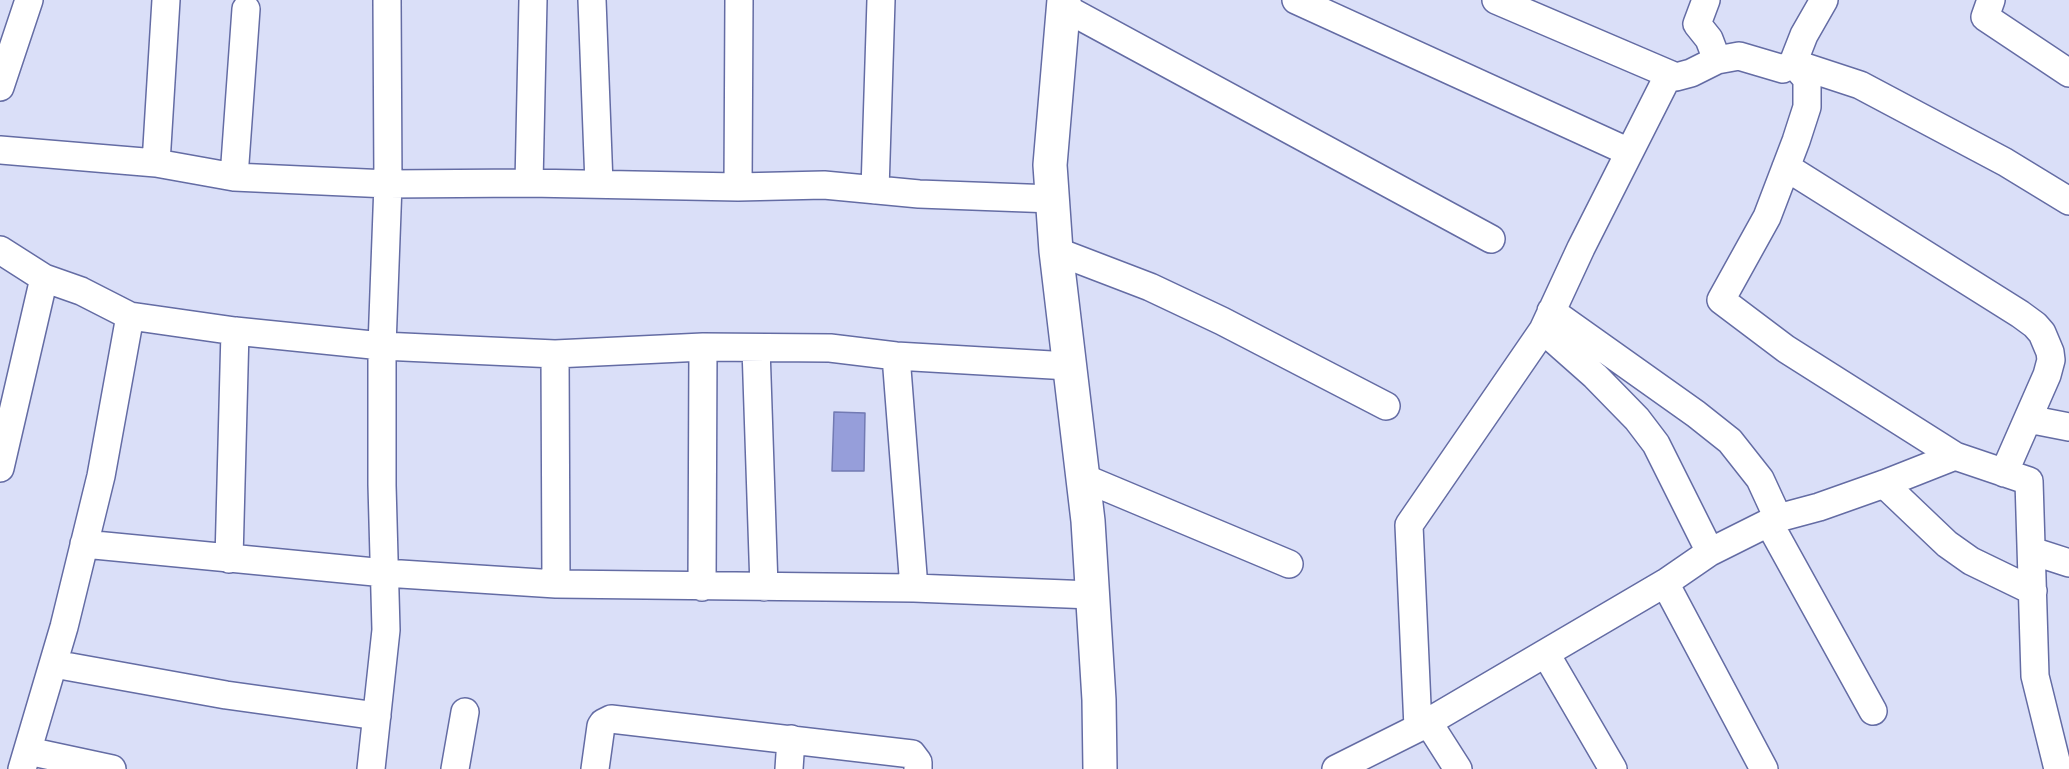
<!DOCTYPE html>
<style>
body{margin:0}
canvas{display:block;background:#dadff8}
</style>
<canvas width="2069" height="769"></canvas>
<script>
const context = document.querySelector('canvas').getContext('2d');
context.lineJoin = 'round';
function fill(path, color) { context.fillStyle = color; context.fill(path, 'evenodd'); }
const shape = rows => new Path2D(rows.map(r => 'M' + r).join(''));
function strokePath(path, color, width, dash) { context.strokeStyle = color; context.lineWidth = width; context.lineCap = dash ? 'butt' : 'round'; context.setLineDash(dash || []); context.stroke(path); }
const building = shape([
 [834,412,865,413,864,471,832,471,834,412]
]);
fill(building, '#969eda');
strokePath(building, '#727ab3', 1.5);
const minor = shape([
 [592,0,599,184],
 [1296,0,1629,152],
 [1496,0,1676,77,1691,73,1717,60,1739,56,1783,69,1793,63,1804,35,1824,0],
 [1706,0,1697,24,1709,39,1717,60],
 [1991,0,1985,17,2069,73],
 [1063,7,1491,239],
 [1793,63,1807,79,1807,107,1796,141,1767,217,1721,300,1786,349,1955,456,2029,481,2035,676,2058,769],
 [1793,63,1860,85,2005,162,2069,201],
 [0,87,29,0],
 [0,150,156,163,234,177,388,184,529,183,738,187,824,185,919,194,1053,199],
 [156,163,166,0],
 [1786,167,2020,314,2035,325,2042,333,2050,352,2051,360,2047,375,2004,473],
 [234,177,246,9],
 [529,183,533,0],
 [738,187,739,0],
 [875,190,881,0],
 [0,250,44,278,81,291,130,316,235,331,382,346,555,354,703,347,830,348,896,356,1069,366],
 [1056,251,1150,287,1222,321,1386,406],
 [1551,311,1696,414,1730,441,1760,479,1778,518],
 [1543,330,1595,376,1637,419,1656,444,1710,552],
 [756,348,764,587],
 [555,354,556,584,914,588,896,356],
 [2028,419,2069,427],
 [0,468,44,278],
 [1084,478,1289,564],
 [1884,484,1947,544,1971,561,2033,591],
 [1769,523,1873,711],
 [84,544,385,573,556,584],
 [2032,551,2069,563],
 [229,559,235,331],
 [1665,583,1764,769],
 [702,587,703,347],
 [914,588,1092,595],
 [1546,654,1613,769],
 [54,664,226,695,377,716],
 [1428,722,1458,769],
 [1418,728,1409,525,1543,330,1581,248,1669,74],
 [28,751,112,769],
 [22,769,64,627,101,476,130,316],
 [371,769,386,630,382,485,382,346,388,184,387,0],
 [455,769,465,712],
 [595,769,601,726,603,723,611,719,912,754,918,762,918,769],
 [789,769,791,739],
 [1336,769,1418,728,1665,583,1710,552,1778,518,1819,507,1884,484,1955,456]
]);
const tertiary = shape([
 [1064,0,1050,165,1056,251,1088,521,1099,700,1100,769]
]);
strokePath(minor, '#646ca4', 30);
strokePath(tertiary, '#646ca4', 36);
strokePath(minor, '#fff', 27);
strokePath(tertiary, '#fff', 33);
</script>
